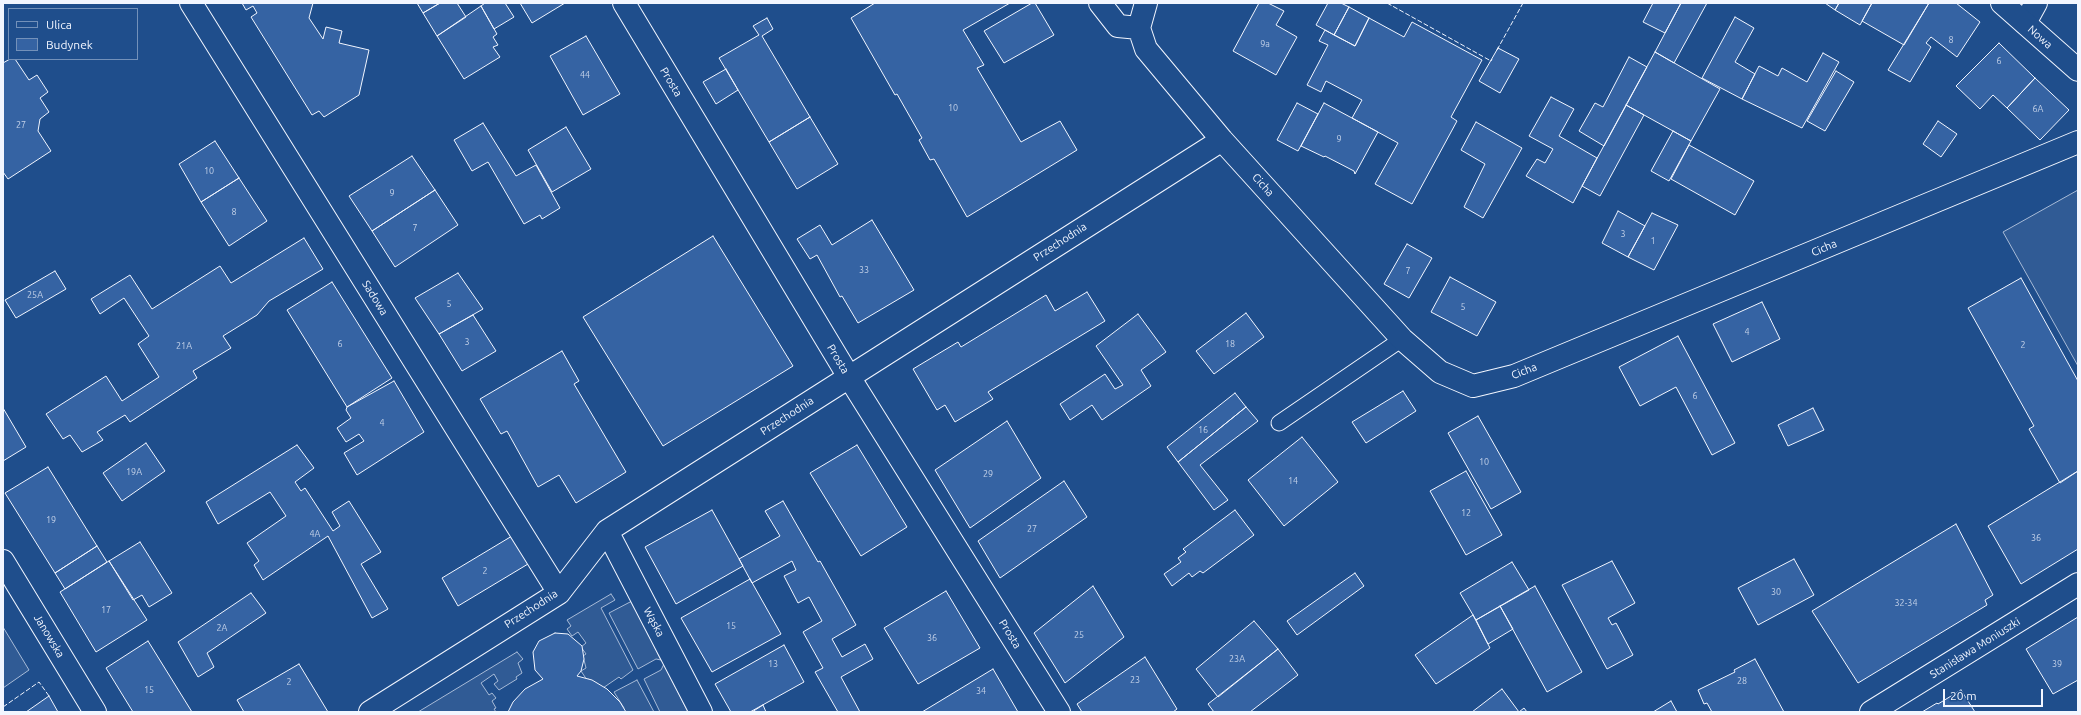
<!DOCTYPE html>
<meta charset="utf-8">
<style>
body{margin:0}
#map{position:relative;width:2081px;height:715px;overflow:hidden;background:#1f4e8c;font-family:Ubuntu,sans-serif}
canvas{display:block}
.frame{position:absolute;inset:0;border:4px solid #f2f6ff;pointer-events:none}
.legend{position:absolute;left:8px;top:8px;width:130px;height:52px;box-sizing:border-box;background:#1f4e8c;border:1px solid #7391ba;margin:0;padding:5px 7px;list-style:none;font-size:12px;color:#f2f6ff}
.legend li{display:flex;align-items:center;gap:8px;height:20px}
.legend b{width:20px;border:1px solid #7391ba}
.scale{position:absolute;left:1943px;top:689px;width:100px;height:18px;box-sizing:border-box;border:2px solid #f2f6ff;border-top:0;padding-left:5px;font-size:12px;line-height:14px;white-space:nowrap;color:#f2f6ff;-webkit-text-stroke:3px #1f4e8c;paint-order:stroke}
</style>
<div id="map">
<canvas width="2081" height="715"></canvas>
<div class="frame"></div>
<ul class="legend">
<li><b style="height:5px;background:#1f4e8c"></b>Ulica</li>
<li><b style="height:11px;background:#3563a3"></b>Budynek</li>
</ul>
<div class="scale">20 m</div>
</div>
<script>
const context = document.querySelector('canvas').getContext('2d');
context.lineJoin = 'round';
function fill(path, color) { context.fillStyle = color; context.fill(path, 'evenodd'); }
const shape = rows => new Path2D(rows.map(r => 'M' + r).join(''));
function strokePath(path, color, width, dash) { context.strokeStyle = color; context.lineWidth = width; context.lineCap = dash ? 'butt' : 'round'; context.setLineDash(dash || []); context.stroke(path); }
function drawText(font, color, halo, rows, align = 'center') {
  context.font = font + ' Ubuntu,sans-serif'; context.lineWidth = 3; context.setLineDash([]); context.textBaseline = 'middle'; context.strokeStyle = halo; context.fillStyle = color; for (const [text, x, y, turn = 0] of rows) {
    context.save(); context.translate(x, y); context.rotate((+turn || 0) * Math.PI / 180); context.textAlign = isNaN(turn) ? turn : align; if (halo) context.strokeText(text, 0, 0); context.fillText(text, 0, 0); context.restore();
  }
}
const built = shape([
 [2078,190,2078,366,2003,232,2078,190],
 [611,594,615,600,601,608,633,670,621,679,619,677,600,690,593,686,589,679,587,680,581,671,586,668,583,656,586,654,581,647,586,643,578,632,572,636,567,629,571,626,567,620,611,594],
 [632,601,661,660,656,659,638,669,609,613,632,601],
 [3,627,29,670,3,688,3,627],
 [517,652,523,659,518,663,522,673,516,677,517,679,499,690,494,684,498,681,494,674,481,683,489,695,492,693,496,698,492,701,496,708,494,709,496,712,418,712,517,652],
 [664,664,688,712,660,712,644,679,661,670,664,664],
 [637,680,654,712,622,712,624,708,614,692,637,680]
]);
fill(built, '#305b95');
strokePath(built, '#a8bbd7', 1);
const building = shape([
 [242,3,313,3,309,18,323,39,326,27,342,31,339,43,369,50,359,95,324,117,319,111,312,115,251,17,257,13,253,6,246,10,242,3],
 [417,3,440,3,423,13,417,3],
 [440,3,457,3,466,17,437,36,423,13,440,3],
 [485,3,505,3,514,17,494,29,481,6,485,3],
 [520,3,565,3,532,23,520,3],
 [875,3,1010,3,963,30,984,65,977,68,1021,142,1060,121,1077,150,967,217,934,159,930,160,919,140,922,138,897,94,895,95,851,18,875,3],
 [1032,3,1035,3,1054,35,1004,63,984,31,1032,3],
 [1259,3,1268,3,1284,11,1276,25,1297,37,1276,75,1233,51,1259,3],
 [1328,3,1341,3,1349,7,1334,35,1316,25,1328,3],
 [1653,3,1681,3,1665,33,1643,22,1653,3],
 [1681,3,1707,3,1674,63,1655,52,1681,3],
 [1825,3,1839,3,1835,10,1825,3],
 [1839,3,1872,3,1860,25,1835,10,1839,3],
 [1872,3,1929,3,1904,45,1862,21,1872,3],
 [1929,3,1956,3,1980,22,1957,57,1931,37,1926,43,1931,47,1910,82,1888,70,1929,3],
 [481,6,497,34,493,37,498,45,493,47,500,57,464,79,437,36,481,6],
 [1349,7,1369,18,1355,46,1334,35,1349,7],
 [1735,17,1754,28,1735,62,1755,74,1742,99,1702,78,1735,17],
 [767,18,773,29,762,36,810,117,769,142,719,58,759,35,753,26,767,18],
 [1369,18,1404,37,1412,22,1482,60,1451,117,1457,121,1412,204,1375,184,1398,143,1352,118,1362,100,1326,81,1321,92,1307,85,1328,45,1319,41,1325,30,1355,46,1369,18],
 [586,36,620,94,583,115,550,56,586,36],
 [1999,43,2035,78,2007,108,1993,95,1980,109,1956,86,1999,43],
 [1498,48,1519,59,1500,93,1479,81,1498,48],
 [1655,52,1720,89,1691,141,1626,105,1655,52],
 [1823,53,1839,62,1802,128,1742,99,1759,66,1778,76,1782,68,1807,82,1823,53],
 [1629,57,1647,67,1604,146,1579,131,1595,103,1603,107,1629,57],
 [10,59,15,59,29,80,37,75,48,92,40,98,49,112,40,119,38,131,51,151,8,179,3,172,3,63,10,59],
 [726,69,738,90,716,104,703,82,726,69],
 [1836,71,1854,82,1825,131,1807,121,1836,71],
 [2035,78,2069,110,2040,140,2007,108,2035,78],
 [1551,97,1574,109,1559,136,1597,158,1573,203,1526,176,1537,159,1545,163,1553,149,1529,136,1551,97],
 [1297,103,1318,114,1298,151,1277,140,1297,103],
 [1324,103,1378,132,1355,174,1354,171,1325,156,1324,157,1301,146,1324,103],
 [1626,105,1644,115,1600,196,1582,186,1626,105],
 [810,117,838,164,797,189,769,142,810,117],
 [1938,121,1957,134,1941,157,1923,144,1938,121],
 [1476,122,1522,148,1483,218,1464,207,1485,164,1461,150,1476,122],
 [483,123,516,176,536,165,560,208,542,219,540,215,524,224,488,162,472,171,454,140,483,123],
 [566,127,591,169,552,192,528,150,566,127],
 [1673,131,1691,141,1669,181,1651,171,1673,131],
 [215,141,239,178,201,202,179,164,215,141],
 [1689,145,1754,181,1735,215,1671,179,1689,145],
 [412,156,435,190,372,231,349,196,412,156],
 [239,178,267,221,229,246,201,202,239,178],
 [435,190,458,225,395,267,372,231,435,190],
 [1618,211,1645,226,1628,257,1602,243,1618,211],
 [1652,213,1678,225,1654,270,1628,257,1652,213],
 [872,220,914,290,858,323,842,296,840,297,817,255,810,259,797,239,820,225,832,245,872,220],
 [713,236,793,366,663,446,583,317,713,236],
 [304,238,323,269,269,301,257,315,223,336,231,348,193,371,197,378,130,422,125,415,97,432,103,440,82,452,70,435,63,439,46,414,106,376,122,401,159,377,138,344,149,336,124,298,100,314,91,299,130,275,152,309,220,266,231,283,304,238],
 [1407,244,1432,258,1409,298,1384,284,1407,244],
 [55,271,66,289,16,318,5,300,55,271],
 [458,273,483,309,439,334,415,298,458,273],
 [1450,277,1496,302,1477,336,1431,312,1450,277],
 [2021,278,2078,381,2078,471,2060,483,2029,429,2034,426,1968,308,2021,278],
 [332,282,392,378,347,407,287,310,332,282],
 [1087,292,1105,321,988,392,993,399,955,422,945,405,937,410,913,369,958,342,961,347,1046,295,1055,311,1087,292],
 [1762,302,1780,339,1732,362,1713,324,1762,302],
 [1246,313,1264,337,1214,374,1196,351,1246,313],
 [1138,314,1166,352,1141,370,1151,386,1102,420,1092,405,1070,420,1060,404,1105,374,1115,389,1123,385,1096,346,1138,314],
 [473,315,496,351,462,371,439,334,473,315],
 [1678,336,1735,443,1712,455,1676,387,1640,406,1619,367,1678,336],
 [562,351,579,381,574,384,626,472,576,503,559,475,538,487,507,431,501,434,480,399,562,351],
 [394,381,424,432,357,475,344,453,364,441,359,434,346,442,337,428,351,418,346,410,347,407,394,381],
 [1403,391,1416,411,1366,443,1352,422,1403,391],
 [1235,393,1246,407,1178,462,1167,447,1235,393],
 [1246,407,1258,421,1200,465,1228,500,1214,510,1178,462,1246,407],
 [3,408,26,447,3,461,3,408],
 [1813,408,1824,430,1788,446,1778,425,1813,408],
 [1478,416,1521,492,1491,509,1448,433,1478,416],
 [1007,421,1041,478,970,528,935,470,1007,421],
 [1302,437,1338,482,1284,526,1248,480,1302,437],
 [146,443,165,471,122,501,103,473,146,443],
 [297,445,314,468,295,482,301,491,305,488,333,531,340,526,332,512,349,501,381,552,361,564,388,609,372,618,328,536,263,580,254,565,259,561,247,543,286,516,270,492,218,524,206,502,297,445],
 [857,445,907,527,861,556,810,473,857,445],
 [48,467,97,546,55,573,5,493,48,467],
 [1466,471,1502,535,1466,555,1430,491,1466,471],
 [2078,471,2078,549,2021,584,1988,526,2078,471],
 [1064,481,1087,517,1000,578,978,541,1064,481],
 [783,501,818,562,820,561,856,625,832,639,842,657,865,644,873,659,841,677,860,712,838,712,815,672,823,668,803,632,822,621,809,597,798,603,784,576,796,570,792,561,752,583,739,559,780,536,765,511,783,501],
 [712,510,743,566,676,604,645,547,712,510],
 [1235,510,1254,535,1203,573,1200,571,1192,577,1189,573,1172,586,1164,574,1181,562,1178,558,1186,552,1183,549,1235,510],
 [1956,524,1993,595,1985,600,1987,605,1858,683,1812,611,1956,524],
 [512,536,528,564,458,606,442,578,512,536],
 [140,542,172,593,149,607,142,595,133,600,109,561,140,542],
 [97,546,107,562,65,589,55,573,97,546],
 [1794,559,1814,595,1758,625,1738,588,1794,559],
 [109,561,147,620,96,652,60,592,109,561],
 [1612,561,1635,603,1608,618,1612,625,1616,623,1633,655,1607,669,1562,585,1612,561],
 [1512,562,1529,590,1476,620,1460,593,1512,562],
 [1355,573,1364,586,1297,635,1287,621,1355,573],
 [750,579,781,634,712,672,681,618,750,579],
 [1093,586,1124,637,1065,683,1034,633,1093,586],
 [1535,586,1582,672,1547,692,1500,606,1535,586],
 [946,591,980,648,918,684,884,628,946,591],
 [251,593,266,613,207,653,214,667,198,677,178,642,251,593],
 [1500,606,1513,629,1488,644,1476,620,1500,606],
 [1473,615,1490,648,1436,684,1415,655,1473,615],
 [2078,617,2078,680,2053,694,2026,649,2078,617],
 [1254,621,1278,649,1218,697,1196,669,1254,621],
 [555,633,568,634,582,646,584,659,581,671,577,676,592,680,607,689,620,702,626,712,508,712,513,702,525,689,543,679,535,670,533,652,539,641,555,633],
 [148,641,192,712,133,712,106,668,148,641],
 [784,645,804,682,750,712,731,712,715,684,784,645],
 [1278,649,1298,675,1250,712,1214,712,1208,704,1278,649],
 [1145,657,1177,709,1173,712,1082,712,1077,704,1145,657],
 [1755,659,1784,712,1712,712,1707,703,1704,704,1698,690,1735,672,1734,670,1755,659],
 [299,664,328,712,244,712,237,700,299,664],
 [993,669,1018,712,922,712,993,669],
 [1502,689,1519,712,1524,708,1527,712,1472,712,1502,689],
 [1961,690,1975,712,1922,712,1937,703,1938,704,1961,690],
 [49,696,58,712,26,712,49,696],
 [1671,701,1677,712,1653,712,1671,701],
 [763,705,766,712,752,712,763,705]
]);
fill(building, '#3563a3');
strokePath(building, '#f2f6ff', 1);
const lane = shape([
 [1279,423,1402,339]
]);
const street = shape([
 [191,3,559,593],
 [624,3,849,377,1059,712],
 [1100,3,1118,26,1139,28,1146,49,1222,140,1402,339,1440,372,1473,386,1514,376,2078,142],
 [2025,23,2036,3],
 [1139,28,1146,3],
 [607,531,701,712],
 [3,561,95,712],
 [370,712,559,593,607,531,1222,140],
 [1871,712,2078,584]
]);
const secondary = shape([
 [2002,3,2078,70]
]);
strokePath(lane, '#f2f6ff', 17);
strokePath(street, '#f2f6ff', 24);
strokePath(secondary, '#f2f6ff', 24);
strokePath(lane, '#1f4e8c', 15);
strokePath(street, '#1f4e8c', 22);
strokePath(secondary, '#1f4e8c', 22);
strokePath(shape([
 [1387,3,1491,61,1492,59],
 [1497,50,1523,3],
 [3,707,39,682,49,696]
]), '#f2f6ff', 1, [5, 2]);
drawText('9px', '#c3d1e8', null, [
 ["8",1951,40],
 ["9a",1265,44],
 ["6",1999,61],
 ["44",585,75],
 ["10",953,108],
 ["6A",2038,109],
 ["27",21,125],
 ["9",1339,139],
 ["10",209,171],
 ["9",392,193],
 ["8",234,212],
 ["7",415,228],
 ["3",1623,234],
 ["1",1653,241],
 ["33",864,270],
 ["7",1408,271],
 ["25A",35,295],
 ["5",449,304],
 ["5",1463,307],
 ["4",1747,332],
 ["3",467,342],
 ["6",340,344],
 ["18",1230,344],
 ["2",2023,345],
 ["21A",184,346],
 ["6",1695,396],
 ["4",382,423],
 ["16",1203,430],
 ["10",1484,462],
 ["19A",134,472],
 ["29",988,474],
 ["14",1293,481],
 ["12",1466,513],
 ["19",51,520],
 ["27",1032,529],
 ["4A",315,534],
 ["36",2036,538],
 ["2",485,571],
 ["30",1776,592],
 ["32-34",1906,603],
 ["17",106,610],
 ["15",731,626],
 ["2A",222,628],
 ["25",1079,635],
 ["36",932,638],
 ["23A",1237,659],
 ["13",773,664],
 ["39",2057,664],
 ["23",1135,680],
 ["28",1742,681],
 ["2",289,682],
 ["15",149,690],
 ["34",981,691]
]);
drawText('11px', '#f2f6ff', '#1f4e8c', [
 ["Nowa",2040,37,42],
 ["Prosta",671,82,59],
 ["Cicha",1263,185,48],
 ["Przechodnia",1060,242,-33],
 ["Cicha",1824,248,-23],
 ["Sadowa",375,298,58],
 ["Prosta",838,359,59],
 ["Cicha",1524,371,-21],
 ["Przechodnia",787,416,-33],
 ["Przechodnia",531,609,-33],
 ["Wąska",654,622,62],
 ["Prosta",1010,634,58],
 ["Janowska",49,636,59],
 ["Stanisława Moniuszki",1975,648,-32]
]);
</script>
